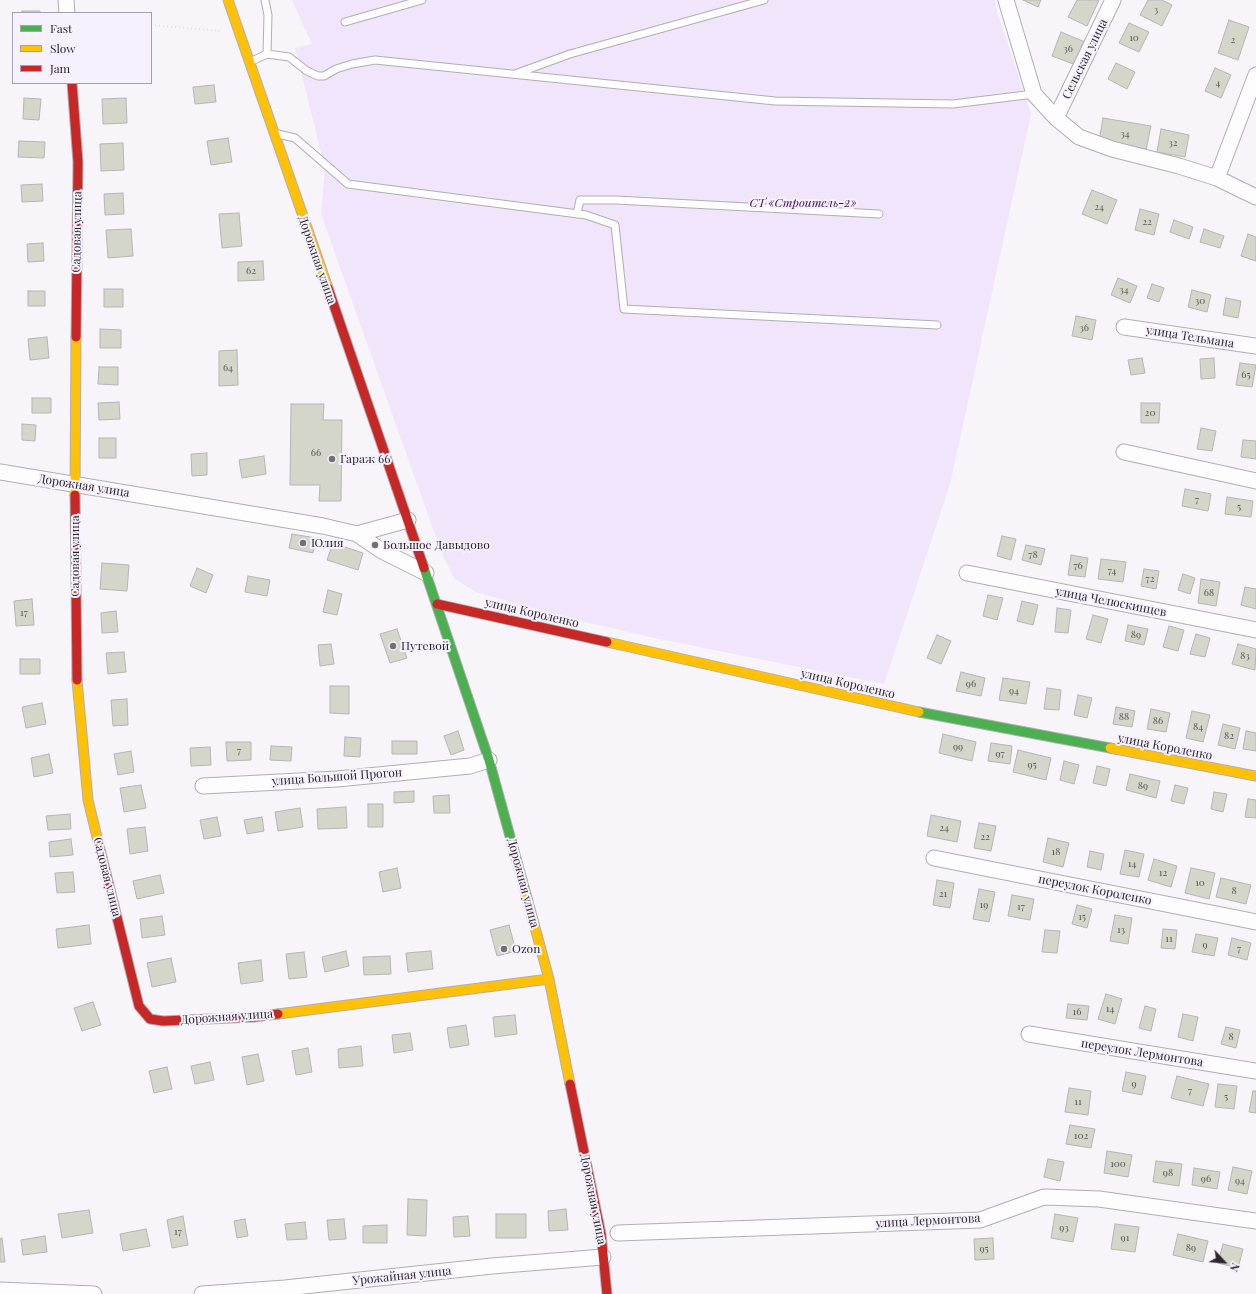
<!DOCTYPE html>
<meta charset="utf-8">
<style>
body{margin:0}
#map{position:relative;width:1256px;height:1294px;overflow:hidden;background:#f7f4fa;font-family:"Playfair Display",serif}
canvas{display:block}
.legend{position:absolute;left:12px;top:12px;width:140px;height:72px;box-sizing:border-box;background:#f7f1fd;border:1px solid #a5a0aa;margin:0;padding:5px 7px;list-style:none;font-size:12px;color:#2b272e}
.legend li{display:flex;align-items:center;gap:8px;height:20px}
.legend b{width:20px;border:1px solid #a5a0aa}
.north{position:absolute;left:1204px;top:1242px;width:40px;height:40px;-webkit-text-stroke:3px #f7f1fd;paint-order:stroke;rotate:116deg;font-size:11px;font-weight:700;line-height:16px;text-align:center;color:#2b272e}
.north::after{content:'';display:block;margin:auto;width:14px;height:18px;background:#2b272e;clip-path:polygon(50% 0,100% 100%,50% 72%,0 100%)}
</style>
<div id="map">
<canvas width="1256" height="1294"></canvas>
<ul class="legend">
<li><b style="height:5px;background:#4caf50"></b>Fast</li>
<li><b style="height:5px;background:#ffc107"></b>Slow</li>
<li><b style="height:5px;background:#c62828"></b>Jam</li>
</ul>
<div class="north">N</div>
</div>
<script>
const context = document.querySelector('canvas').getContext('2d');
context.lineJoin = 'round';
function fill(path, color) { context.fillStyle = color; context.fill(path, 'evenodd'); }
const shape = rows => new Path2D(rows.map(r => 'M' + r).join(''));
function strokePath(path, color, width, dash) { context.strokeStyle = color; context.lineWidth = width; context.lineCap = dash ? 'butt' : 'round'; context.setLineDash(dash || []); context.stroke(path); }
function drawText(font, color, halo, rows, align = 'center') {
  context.font = font + ' "Playfair Display",serif'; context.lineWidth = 4; context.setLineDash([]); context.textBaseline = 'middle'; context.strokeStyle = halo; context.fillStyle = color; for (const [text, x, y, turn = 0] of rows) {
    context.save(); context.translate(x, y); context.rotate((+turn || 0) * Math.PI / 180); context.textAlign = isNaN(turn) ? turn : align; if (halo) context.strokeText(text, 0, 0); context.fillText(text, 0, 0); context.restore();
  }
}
fill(shape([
 [292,0,995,0,997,12,1031,114,950,484,884,684,650,637,572,619,476,592,455,579,442,554,321,214,325,168,295,48,312,44]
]), '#f0e5fa');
const building = shape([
 [1023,0,1041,0,1038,7,1023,0],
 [1077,0,1099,0,1087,26,1068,17,1077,0],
 [1148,0,1162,0,1172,5,1162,26,1140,15,1148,0],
 [22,11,40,11,40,13,22,13,22,11],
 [1229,20,1249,27,1238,60,1218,53,1229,20],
 [1129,23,1149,32,1139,52,1119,43,1129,23],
 [1061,32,1085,42,1076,65,1052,56,1061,32],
 [1116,63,1135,72,1127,89,1108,79,1116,63],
 [1215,68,1231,75,1221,98,1205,91,1215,68],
 [214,85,216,102,195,104,193,87,214,85],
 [24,98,41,99,39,120,23,119,24,98],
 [126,98,127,123,103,124,102,99,126,98],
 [1103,118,1151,126,1146,150,1099,142,1103,118],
 [1161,129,1189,135,1185,157,1157,152,1161,129],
 [228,138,232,162,211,165,207,141,228,138],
 [19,141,45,142,44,158,18,157,19,141],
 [123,143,124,170,101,171,100,144,123,143],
 [42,184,43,201,22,202,21,185,42,184],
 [1092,190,1117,200,1107,224,1082,214,1092,190],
 [123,193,124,214,105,215,104,194,123,193],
 [1140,209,1159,214,1154,235,1135,230,1140,209],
 [239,213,242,246,222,248,219,214,239,213],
 [1174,220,1193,227,1189,239,1170,232,1174,220],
 [131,229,133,256,108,258,106,230,131,229],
 [1204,229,1224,236,1220,248,1200,242,1204,229],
 [1248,234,1256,237,1256,261,1241,256,1248,234],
 [43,243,44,261,28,262,27,244,43,243],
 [263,261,264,280,238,281,238,262,263,261],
 [1118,278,1137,286,1130,303,1111,295,1118,278],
 [1152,284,1164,288,1159,302,1147,298,1152,284],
 [104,289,123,289,123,307,104,307,104,289],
 [1192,290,1211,295,1207,312,1188,307,1192,290],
 [28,291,45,291,45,306,28,306,28,291],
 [1226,298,1241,301,1238,318,1223,315,1226,298],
 [1076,316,1096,320,1092,340,1072,336,1076,316],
 [100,329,121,330,121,348,100,348,100,329],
 [47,337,49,358,30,360,28,339,47,337],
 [237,350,238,385,219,386,219,351,237,350],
 [1142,358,1145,373,1131,375,1128,360,1142,358],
 [1214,358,1215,378,1201,379,1200,359,1214,358],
 [1240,363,1256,365,1252,387,1236,385,1240,363],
 [99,367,118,367,118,385,98,384,99,367],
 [32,398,51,398,51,413,32,413,32,398],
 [119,402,120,419,99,420,98,403,119,402],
 [1141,403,1160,403,1159,423,1141,423,1141,403],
 [291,404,324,404,323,420,342,420,341,501,319,501,320,485,290,485,291,404],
 [22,424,36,425,35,441,22,440,22,424],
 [1201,428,1216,431,1212,451,1197,449,1201,428],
 [99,438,116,438,116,458,99,458,99,438],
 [1243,440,1256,441,1256,459,1241,457,1243,440],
 [207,453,207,475,192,476,191,454,207,453],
 [264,456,266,474,242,478,239,460,264,456],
 [1185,489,1211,494,1208,511,1182,506,1185,489],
 [1227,497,1253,501,1251,517,1225,514,1227,497],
 [292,534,316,538,313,553,289,548,292,534],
 [1002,536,1016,539,1011,560,997,556,1002,536],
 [333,543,363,553,358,570,327,560,333,543],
 [1026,545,1045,549,1041,565,1022,560,1026,545],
 [1071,555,1088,558,1085,577,1068,575,1071,555],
 [1101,559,1126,562,1123,582,1098,579,1101,559],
 [102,563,129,565,127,591,100,589,102,563],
 [197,568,213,575,206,593,190,586,197,568],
 [1144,569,1159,571,1156,589,1141,586,1144,569],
 [1183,574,1195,578,1190,594,1178,590,1183,574],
 [248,576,270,580,267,596,245,592,248,576],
 [1201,579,1220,582,1216,606,1198,603,1201,579],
 [1245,587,1256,589,1256,609,1241,605,1245,587],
 [328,590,342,594,337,615,323,612,328,590],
 [988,595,1003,598,997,620,983,616,988,595],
 [32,599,34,625,16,626,14,601,32,599],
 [1022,601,1038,605,1033,625,1017,621,1022,601],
 [1057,608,1071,610,1068,633,1055,632,1057,608],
 [116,611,118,632,102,633,101,613,116,611],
 [1093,615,1108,619,1101,643,1086,639,1093,615],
 [1128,625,1148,629,1144,645,1125,641,1128,625],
 [1169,626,1184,630,1178,651,1163,647,1169,626],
 [397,629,407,658,390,663,380,634,397,629],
 [1196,634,1210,638,1205,657,1190,654,1196,634],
 [937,635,951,641,941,664,927,658,937,635],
 [331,644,334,664,320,666,318,645,331,644],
 [1238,644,1256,649,1255,670,1232,664,1238,644],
 [124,652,126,672,108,674,106,653,124,652],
 [20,659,40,659,40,674,20,674,20,659],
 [961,672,985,678,981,696,956,691,961,672],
 [1003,678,1030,682,1026,704,999,700,1003,678],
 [330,686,349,686,349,714,330,713,330,686],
 [1047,688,1061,690,1059,710,1044,709,1047,688],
 [1078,695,1092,698,1087,718,1074,715,1078,695],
 [127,699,128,725,113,726,111,700,127,699],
 [42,703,46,724,26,728,22,707,42,703],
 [1116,707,1135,711,1132,727,1113,724,1116,707],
 [1151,709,1170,713,1166,732,1147,729,1151,709],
 [1192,711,1210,715,1203,742,1186,738,1192,711],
 [1223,724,1240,728,1235,749,1218,745,1223,724],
 [458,731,464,750,451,755,444,736,458,731],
 [1246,731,1256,733,1256,751,1243,749,1246,731],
 [943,734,976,742,972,761,939,753,943,734],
 [345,737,361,738,360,757,344,756,345,737],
 [392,741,417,741,417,754,392,754,392,741],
 [226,742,251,742,251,760,227,761,226,742],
 [991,743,1012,746,1010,764,988,761,991,743],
 [271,746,292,747,291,761,270,760,271,746],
 [210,747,211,765,191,766,190,748,210,747],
 [1018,750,1051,758,1046,780,1013,772,1018,750],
 [131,751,134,772,118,775,114,754,131,751],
 [49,754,53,773,34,777,31,758,49,754],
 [1064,761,1079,765,1074,784,1060,780,1064,761],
 [1097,766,1110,769,1106,786,1093,783,1097,766],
 [1130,774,1160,781,1156,798,1126,790,1130,774],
 [141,785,146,808,124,812,120,788,141,785],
 [1175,785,1188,788,1184,804,1171,801,1175,785],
 [414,791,414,802,394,803,394,792,414,791],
 [1214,792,1227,794,1223,812,1211,809,1214,792],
 [449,795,450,813,434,813,433,796,449,795],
 [1248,799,1256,800,1256,818,1245,817,1248,799],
 [368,804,383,804,383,827,368,827,368,804],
 [346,807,347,828,318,829,317,809,346,807],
 [300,808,303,827,278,831,275,812,300,808],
 [70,814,71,829,48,830,46,816,70,814],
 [931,815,961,821,957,842,927,836,931,815],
 [217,817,221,836,204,839,200,820,217,817],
 [262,817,264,831,247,834,244,820,262,817],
 [979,823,996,826,991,851,974,848,979,823],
 [145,827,148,851,130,854,127,829,145,827],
 [1048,838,1069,843,1063,867,1043,862,1048,838],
 [71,839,73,855,50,857,49,842,71,839],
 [1125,850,1144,854,1139,877,1120,874,1125,850],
 [1090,851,1104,854,1101,870,1087,867,1090,851],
 [1154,859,1177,866,1171,887,1148,880,1154,859],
 [397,868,401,888,383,892,379,872,397,868],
 [1191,868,1215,873,1209,899,1185,893,1191,868],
 [73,872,75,892,57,893,55,873,73,872],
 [160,875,164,893,137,899,133,881,160,875],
 [1221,878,1251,885,1246,904,1216,897,1221,878],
 [937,880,954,883,950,908,933,905,937,880],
 [979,889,995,892,989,922,973,919,979,889],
 [1012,895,1034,899,1030,920,1008,916,1012,895],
 [1077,905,1092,909,1087,928,1072,924,1077,905],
 [1115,915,1132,918,1128,944,1110,941,1115,915],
 [162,916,165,935,142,938,140,919,162,916],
 [89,925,91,944,58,948,56,929,89,925],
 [509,925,516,951,497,956,490,930,509,925],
 [1163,929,1177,930,1175,949,1161,948,1163,929],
 [1045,930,1060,931,1057,953,1042,952,1045,930],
 [1196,934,1218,938,1214,956,1192,952,1196,934],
 [1232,938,1251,943,1247,960,1228,955,1232,938],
 [346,951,349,966,325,972,322,957,346,951],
 [431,951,433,969,408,972,406,953,431,951],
 [304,952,307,977,289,979,286,954,304,952],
 [390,956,391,974,364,975,363,957,390,956],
 [171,958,176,982,152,987,147,963,171,958],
 [261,960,263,981,241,984,238,963,261,960],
 [1106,994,1122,999,1115,1024,1098,1019,1106,994],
 [93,1002,101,1025,82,1031,74,1008,93,1002],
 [1068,1004,1089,1006,1087,1020,1066,1018,1068,1004],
 [1145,1006,1156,1009,1151,1031,1139,1028,1145,1006],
 [1183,1014,1198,1017,1193,1041,1178,1037,1183,1014],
 [515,1015,517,1034,495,1037,493,1017,515,1015],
 [466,1025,469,1045,450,1048,447,1028,466,1025],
 [1226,1027,1240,1030,1236,1048,1221,1044,1226,1027],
 [410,1033,413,1050,394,1053,392,1035,410,1033],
 [361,1046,363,1066,339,1068,338,1049,361,1046],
 [308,1048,312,1072,296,1075,292,1051,308,1048],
 [258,1054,264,1081,247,1085,242,1057,258,1054],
 [210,1062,214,1080,195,1084,191,1066,210,1062],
 [167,1067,172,1089,154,1093,149,1071,167,1067],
 [1126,1072,1146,1076,1142,1095,1122,1091,1126,1072],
 [1177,1076,1209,1084,1203,1106,1171,1098,1177,1076],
 [1218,1084,1237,1086,1234,1109,1215,1107,1218,1084],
 [1069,1088,1091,1091,1088,1115,1065,1112,1069,1088],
 [1253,1091,1256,1091,1256,1113,1249,1112,1253,1091],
 [1070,1125,1095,1129,1091,1148,1066,1144,1070,1125],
 [1107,1151,1132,1155,1128,1177,1104,1173,1107,1151],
 [1048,1159,1064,1162,1060,1181,1044,1177,1048,1159],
 [1156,1161,1182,1164,1179,1186,1153,1182,1156,1161],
 [1233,1167,1252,1171,1247,1194,1228,1190,1233,1167],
 [1194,1168,1220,1172,1217,1189,1192,1185,1194,1168],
 [408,1199,427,1200,426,1236,407,1235,408,1199],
 [566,1209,568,1230,549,1231,548,1211,566,1209],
 [89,1210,93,1233,62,1238,58,1214,89,1210],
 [496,1214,526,1214,526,1238,496,1238,496,1214],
 [1055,1214,1078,1218,1073,1242,1051,1238,1055,1214],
 [183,1216,188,1245,172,1248,167,1220,183,1216],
 [468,1216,470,1236,454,1237,453,1217,468,1216],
 [245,1219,248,1236,237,1238,234,1221,245,1219],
 [344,1219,346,1239,329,1240,327,1220,344,1219],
 [305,1222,307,1239,287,1240,285,1224,305,1222],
 [1115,1224,1139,1227,1135,1252,1111,1249,1115,1224],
 [387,1225,387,1243,363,1243,363,1226,387,1225],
 [146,1229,150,1246,123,1251,120,1234,146,1229],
 [1178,1234,1208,1241,1203,1262,1173,1255,1178,1234],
 [45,1236,47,1252,23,1255,21,1240,45,1236],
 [2,1238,5,1262,0,1262,0,1239,2,1238],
 [993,1238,994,1259,975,1260,974,1239,993,1238],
 [1223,1244,1243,1249,1238,1268,1218,1263,1223,1244]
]);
fill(building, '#d4d6ca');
strokePath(building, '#b6b5b5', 1);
const lane = shape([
 [345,22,422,0],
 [267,54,289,57,307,71,318,76,324,76,336,69,352,64,375,60,775,101,953,104,1034,94],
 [252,61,267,54,268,15,265,0],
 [515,74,570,54,764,0],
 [278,134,295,138,348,184,586,215,615,225,624,309,937,325],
 [577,214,580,200,616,200,879,214]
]);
const street = shape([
 [66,0,67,13],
 [1006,0,1034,94,1056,118,1079,137,1112,149,1179,166,1217,178,1256,197],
 [1056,118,1113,0],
 [1217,178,1256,75],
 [1124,327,1256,346],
 [1124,452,1256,481],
 [0,472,323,526,357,534,408,520],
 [357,534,382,551,426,573],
 [967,573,1256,630],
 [203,786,337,779,470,766,489,760],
 [934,858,1256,922],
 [1029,1034,1256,1071],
 [618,1233,980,1220,1044,1197,1099,1199,1256,1221],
 [0,1290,94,1294],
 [202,1294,285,1288,492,1266,603,1257]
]);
const fast = shape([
 [424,568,489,760,527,898],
 [919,712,1110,748]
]);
const slow = shape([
 [228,0,328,288],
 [75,495,76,337],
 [607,642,919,712],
 [77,680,88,800,98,841],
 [1110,748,1256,776],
 [527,898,549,979,570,1084],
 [278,1014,549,979]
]);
const jam = shape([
 [72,83,78,162,76,337],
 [328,288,424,568],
 [75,495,77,680],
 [437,604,607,642],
 [98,841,139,1006,150,1019,163,1021,254,1017,278,1014],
 [570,1084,601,1234,607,1294]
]);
strokePath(lane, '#b0aeb3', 9);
strokePath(street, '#b0aeb3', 17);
strokePath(fast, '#b0aeb3', 11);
strokePath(slow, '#b0aeb3', 11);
strokePath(jam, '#b0aeb3', 11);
strokePath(shape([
 [151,25,221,31]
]), '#e0dfe1', 2, [1, 3]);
strokePath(lane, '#fefdfe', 7);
strokePath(street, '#fefdfe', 15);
strokePath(fast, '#4caf50', 9);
strokePath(slow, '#ffc107', 9);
strokePath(jam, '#c62828', 9);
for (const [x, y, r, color] of [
 [332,459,4,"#726f75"],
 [303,543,4,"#726f75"],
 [375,545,4,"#726f75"],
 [393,646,4,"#726f75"],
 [504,949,4,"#726f75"]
]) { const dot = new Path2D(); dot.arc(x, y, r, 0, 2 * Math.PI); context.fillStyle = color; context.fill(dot); strokePath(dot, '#f7f1fd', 1.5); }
drawText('10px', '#555355', null, [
 ["3",1156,10],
 ["10",1134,38],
 ["2",1233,40],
 ["36",1068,49],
 ["4",1218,83],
 ["34",1125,134],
 ["32",1173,143],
 ["24",1099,207],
 ["22",1147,222],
 ["62",251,271],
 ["34",1124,290],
 ["30",1200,301],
 ["36",1084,328],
 ["64",228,368],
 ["65",1246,375],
 ["20",1150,413],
 ["66",316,453],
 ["7",1197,500],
 ["5",1239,507],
 ["78",1033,555],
 ["76",1078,566],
 ["74",1112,571],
 ["72",1150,579],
 ["68",1209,593],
 ["17",24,613],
 ["89",1136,635],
 ["83",1245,656],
 ["96",971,684],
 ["94",1014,691],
 ["88",1124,717],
 ["86",1158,721],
 ["84",1198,727],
 ["82",1229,736],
 ["99",958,747],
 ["7",239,751],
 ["97",1000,754],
 ["95",1032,765],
 ["89",1143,786],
 ["24",944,828],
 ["22",985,837],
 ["18",1056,852],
 ["14",1132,864],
 ["12",1163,873],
 ["10",1200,883],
 ["8",1234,891],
 ["21",943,894],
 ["19",984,905],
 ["17",1021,907],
 ["15",1082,917],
 ["13",1121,930],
 ["11",1169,939],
 ["9",1205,945],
 ["7",1239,949],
 ["14",1110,1009],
 ["16",1077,1012],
 ["8",1231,1037],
 ["9",1134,1084],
 ["7",1190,1091],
 ["5",1226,1097],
 ["11",1078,1102],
 ["102",1081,1136],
 ["100",1118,1164],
 ["98",1168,1173],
 ["96",1206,1179],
 ["94",1240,1181],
 ["93",1064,1228],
 ["17",178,1232],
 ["91",1125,1238],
 ["89",1191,1248],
 ["95",984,1249]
]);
drawText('12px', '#2b272e', '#f7f1fd', [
 ["Сельская улица",1085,59,-64],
 ["Садовая улица",77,232,-89],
 ["Дорожная улица",317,260,71],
 ["улица Тельмана",1190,337,9],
 ["Дорожная улица",84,486,9],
 ["Садовая улица",75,556,-90],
 ["улица Челюскинцев",1111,602,11],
 ["улица Короленко",532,613,13],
 ["улица Короленко",848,684,13],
 ["улица Короленко",1165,747,11],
 ["улица Большой Прогон",337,777,-4],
 ["Садовая улица",107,877,76],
 ["Дорожная улица",523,883,75],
 ["переулок Короленко",1095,890,11],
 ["Дорожная улица",227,1017,-4],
 ["переулок Лермонтова",1142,1053,9],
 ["Дорожная улица",593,1199,79],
 ["улица Лермонтова",928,1221,-3],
 ["Урожайная улица",402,1276,-6]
]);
drawText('italic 12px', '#3b0c58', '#f7f1fd', [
 ["СТ «Строитель-2»",803,203]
]);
drawText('12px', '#2b272e', '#f7f1fd', [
 ["Гараж 66",340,459],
 ["Юлия",311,543],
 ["Большое Давыдово",383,545],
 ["Путевой",401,646],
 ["Ozon",512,949]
], 'left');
</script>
